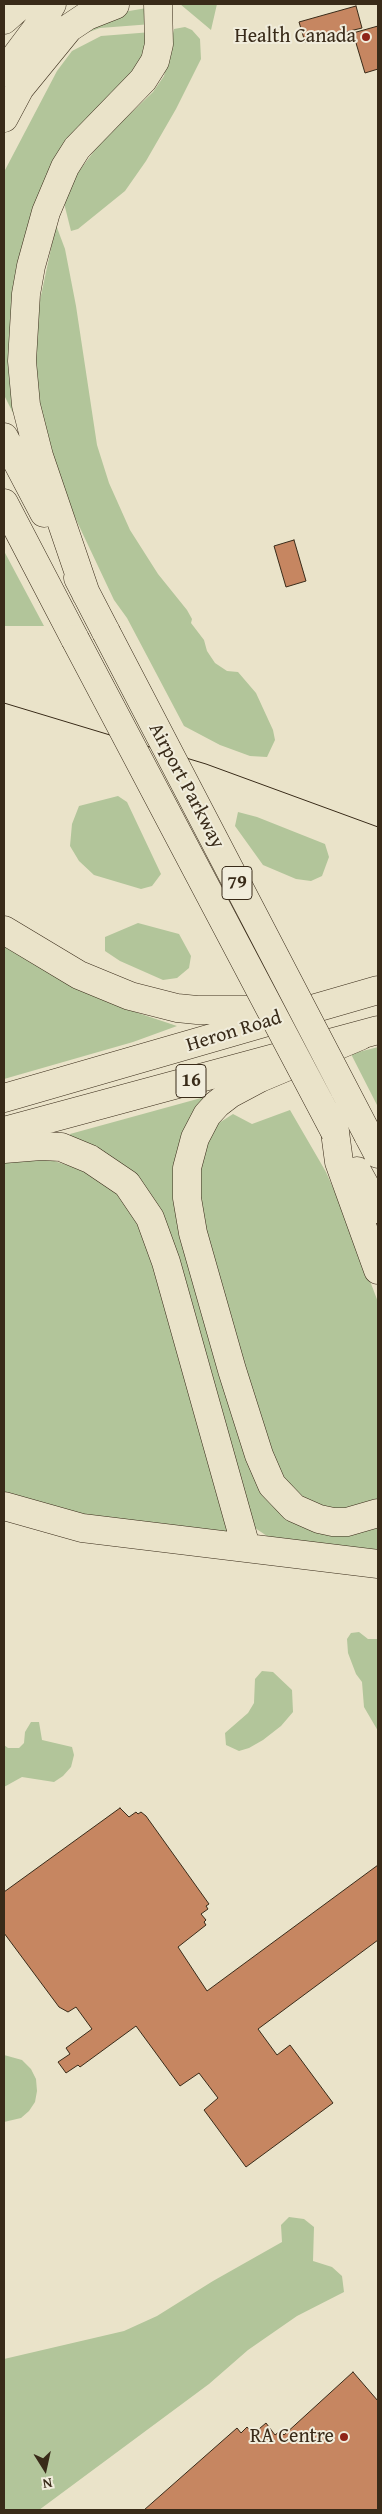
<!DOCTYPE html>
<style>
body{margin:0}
#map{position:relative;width:382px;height:2514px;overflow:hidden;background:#eae3c9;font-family:"Gentium Book Plus",serif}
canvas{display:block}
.frame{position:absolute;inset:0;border:5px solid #392b19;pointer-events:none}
.north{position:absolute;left:20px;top:2444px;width:50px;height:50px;-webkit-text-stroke:4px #f1eddc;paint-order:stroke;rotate:170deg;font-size:14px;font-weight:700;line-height:20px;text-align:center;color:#392b19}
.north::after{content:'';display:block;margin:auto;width:18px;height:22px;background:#392b19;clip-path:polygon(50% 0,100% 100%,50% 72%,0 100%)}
</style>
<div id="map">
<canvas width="382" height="2514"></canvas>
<div class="frame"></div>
<div class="north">N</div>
</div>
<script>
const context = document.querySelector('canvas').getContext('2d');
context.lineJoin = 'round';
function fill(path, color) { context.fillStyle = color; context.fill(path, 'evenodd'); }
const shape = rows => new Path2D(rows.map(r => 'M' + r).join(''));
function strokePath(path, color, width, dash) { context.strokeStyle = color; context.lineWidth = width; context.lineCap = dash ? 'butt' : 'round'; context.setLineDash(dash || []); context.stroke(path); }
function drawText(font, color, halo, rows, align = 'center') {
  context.font = font + ' "Gentium Book Plus",serif'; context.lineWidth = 4; context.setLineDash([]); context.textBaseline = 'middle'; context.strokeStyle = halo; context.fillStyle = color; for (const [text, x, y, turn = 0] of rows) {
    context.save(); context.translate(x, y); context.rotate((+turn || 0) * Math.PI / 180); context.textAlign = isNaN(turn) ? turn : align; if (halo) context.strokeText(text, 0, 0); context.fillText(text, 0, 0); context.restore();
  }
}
fill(shape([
 [180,4,217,4,211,30],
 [147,8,152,24,100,28,78,36,111,14],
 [185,27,192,30,200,39,201,59,176,109,146,161,125,191,78,229,71,231,64,203,76,175,101,142,153,92,164,76,174,29],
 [152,32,150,53,55,163,20,410,13,413,4,395,4,172,57,71,72,51,101,36],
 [56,225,65,249,76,306,97,445,109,483,130,530,158,574,187,610,192,619,191,623,204,640,207,651,215,663,227,671,238,672,256,693,273,730,275,740,267,757,250,756,220,745,184,726,127,618,114,600,72,511,52,458,34,380,39,305],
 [4,551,44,626,4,626],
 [118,796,127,802,161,874,152,886,141,889,94,875,79,861,70,846,72,824,79,806],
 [238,812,257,817,325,844,329,857,322,876,311,881,296,879,263,865,235,826],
 [138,923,179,934,191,956,189,968,177,978,163,980,120,961,105,951,105,937],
 [4,946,78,988,138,1013,177,1026,133,1042,4,1079],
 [378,1047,378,1107,351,1054],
 [212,1095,179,1160,270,1497,378,1524,378,1554,284,1540,267,1536,255,1528,169,1242,70,1138,70,1134],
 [290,1110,326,1172,345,1215,378,1302,378,1503,331,1511,303,1499,275,1469,197,1206,195,1169,216,1121,219,1123,233,1114,252,1124],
 [4,1156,51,1160,85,1171,125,1197,151,1246,235,1532,87,1520,4,1497],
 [359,1632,368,1639,378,1639,378,1731,364,1707,362,1682,356,1674,348,1653,347,1639,351,1633],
 [262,1671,273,1672,292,1690,293,1712,281,1726,263,1740,249,1748,239,1751,226,1745,225,1733,248,1713,254,1703,255,1679],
 [31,1722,39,1722,42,1740,72,1747,74,1755,71,1767,63,1776,54,1782,22,1777,4,1787,4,1745,8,1748,19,1748,24,1743,25,1732],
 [4,2055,22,2060,31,2069,36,2079,37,2091,35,2102,29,2111,21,2118,4,2122],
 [289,2217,304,2219,314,2227,313,2261,332,2267,342,2276,344,2292,297,2316,248,2350,209,2384,39,2510,4,2510,4,2359,124,2331,157,2316,213,2281,282,2242,281,2225]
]), '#b2c59a');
const building = shape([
 [356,6,362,28,305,42,299,22,356,6],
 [378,26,378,69,365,73,353,33,378,26],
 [294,540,306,581,286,587,274,546,294,540],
 [120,1808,129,1817,136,1812,138,1814,141,1812,146,1816,209,1904,206,1906,208,1909,201,1914,206,1920,204,1922,206,1925,178,1947,207,1991,378,1865,378,1940,258,2029,277,2055,290,2045,333,2103,246,2167,204,2110,218,2098,199,2073,180,2086,136,2026,80,2067,78,2065,66,2073,58,2062,70,2054,66,2048,92,2029,76,2007,68,2012,59,2007,4,1933,4,1892,120,1808],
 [353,2372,378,2401,378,2510,144,2510,237,2428,241,2433,247,2427,253,2434,266,2423,275,2435,280,2431,284,2435,353,2372]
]);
fill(building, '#c68661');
strokePath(building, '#392b19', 1);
const primary = shape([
 [4,1098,378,990],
 [4,1131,378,1030]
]);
const trunk = shape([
 [4,20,22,4],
 [4,72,40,24,52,4],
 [4,118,20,88,69,28,87,16,115,5],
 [4,437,44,513],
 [4,503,75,639],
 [78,578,106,632],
 [86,594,39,456,26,405,22,361,26,294,31,266,46,212,65,167,77,148,143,80,155,61,159,44,158,4],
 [4,930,79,975,130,996,177,1008,197,1010,294,1010],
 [360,1036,260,1078,230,1094,217,1104,207,1115,195,1138,187,1168,187,1198,193,1233,232,1370,259,1455,272,1485,294,1508,319,1519,333,1522,347,1522,378,1513],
 [335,1132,339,1162,378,1270],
 [368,1135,378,1154],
 [4,1149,41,1146,61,1147,90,1159,127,1184,150,1218,166,1262,246,1547],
 [357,1171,378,1209],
 [4,1506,82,1528,378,1564]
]);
strokePath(primary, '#392b19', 29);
strokePath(trunk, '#392b19', 29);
strokePath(primary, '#eae3c9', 28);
strokePath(trunk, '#eae3c9', 28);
strokePath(shape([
 [4,703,206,764,378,827]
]), '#392b19', 1);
const trunkBridge = shape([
 [106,632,368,1135],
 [75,639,335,1132]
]);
strokePath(trunkBridge, '#392b19', 29, []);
strokePath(trunkBridge, '#eae3c9', 28);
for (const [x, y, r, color] of [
 [366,37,5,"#8f2418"],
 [344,2437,5,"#8f2418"]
]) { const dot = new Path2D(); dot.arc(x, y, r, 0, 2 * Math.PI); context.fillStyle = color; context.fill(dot); strokePath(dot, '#f1eddc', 2); }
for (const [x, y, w] of [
 [237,883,30],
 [191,1081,30]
]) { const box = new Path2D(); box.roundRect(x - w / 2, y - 16.5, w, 33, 4); context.fillStyle = '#f1eddc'; context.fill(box); strokePath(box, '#392b19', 1); }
drawText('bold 19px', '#392b19', null, [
 ["79",237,883],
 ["16",191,1081]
]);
drawText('20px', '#392b19', '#f1eddc', [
 ["Health Canada",356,37],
 ["RA Centre",334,2437]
], 'right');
drawText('20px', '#392b19', '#f1eddc', [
 ["Airport Parkway",186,786,62],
 ["Heron Road",234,1032,-17]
]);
</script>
